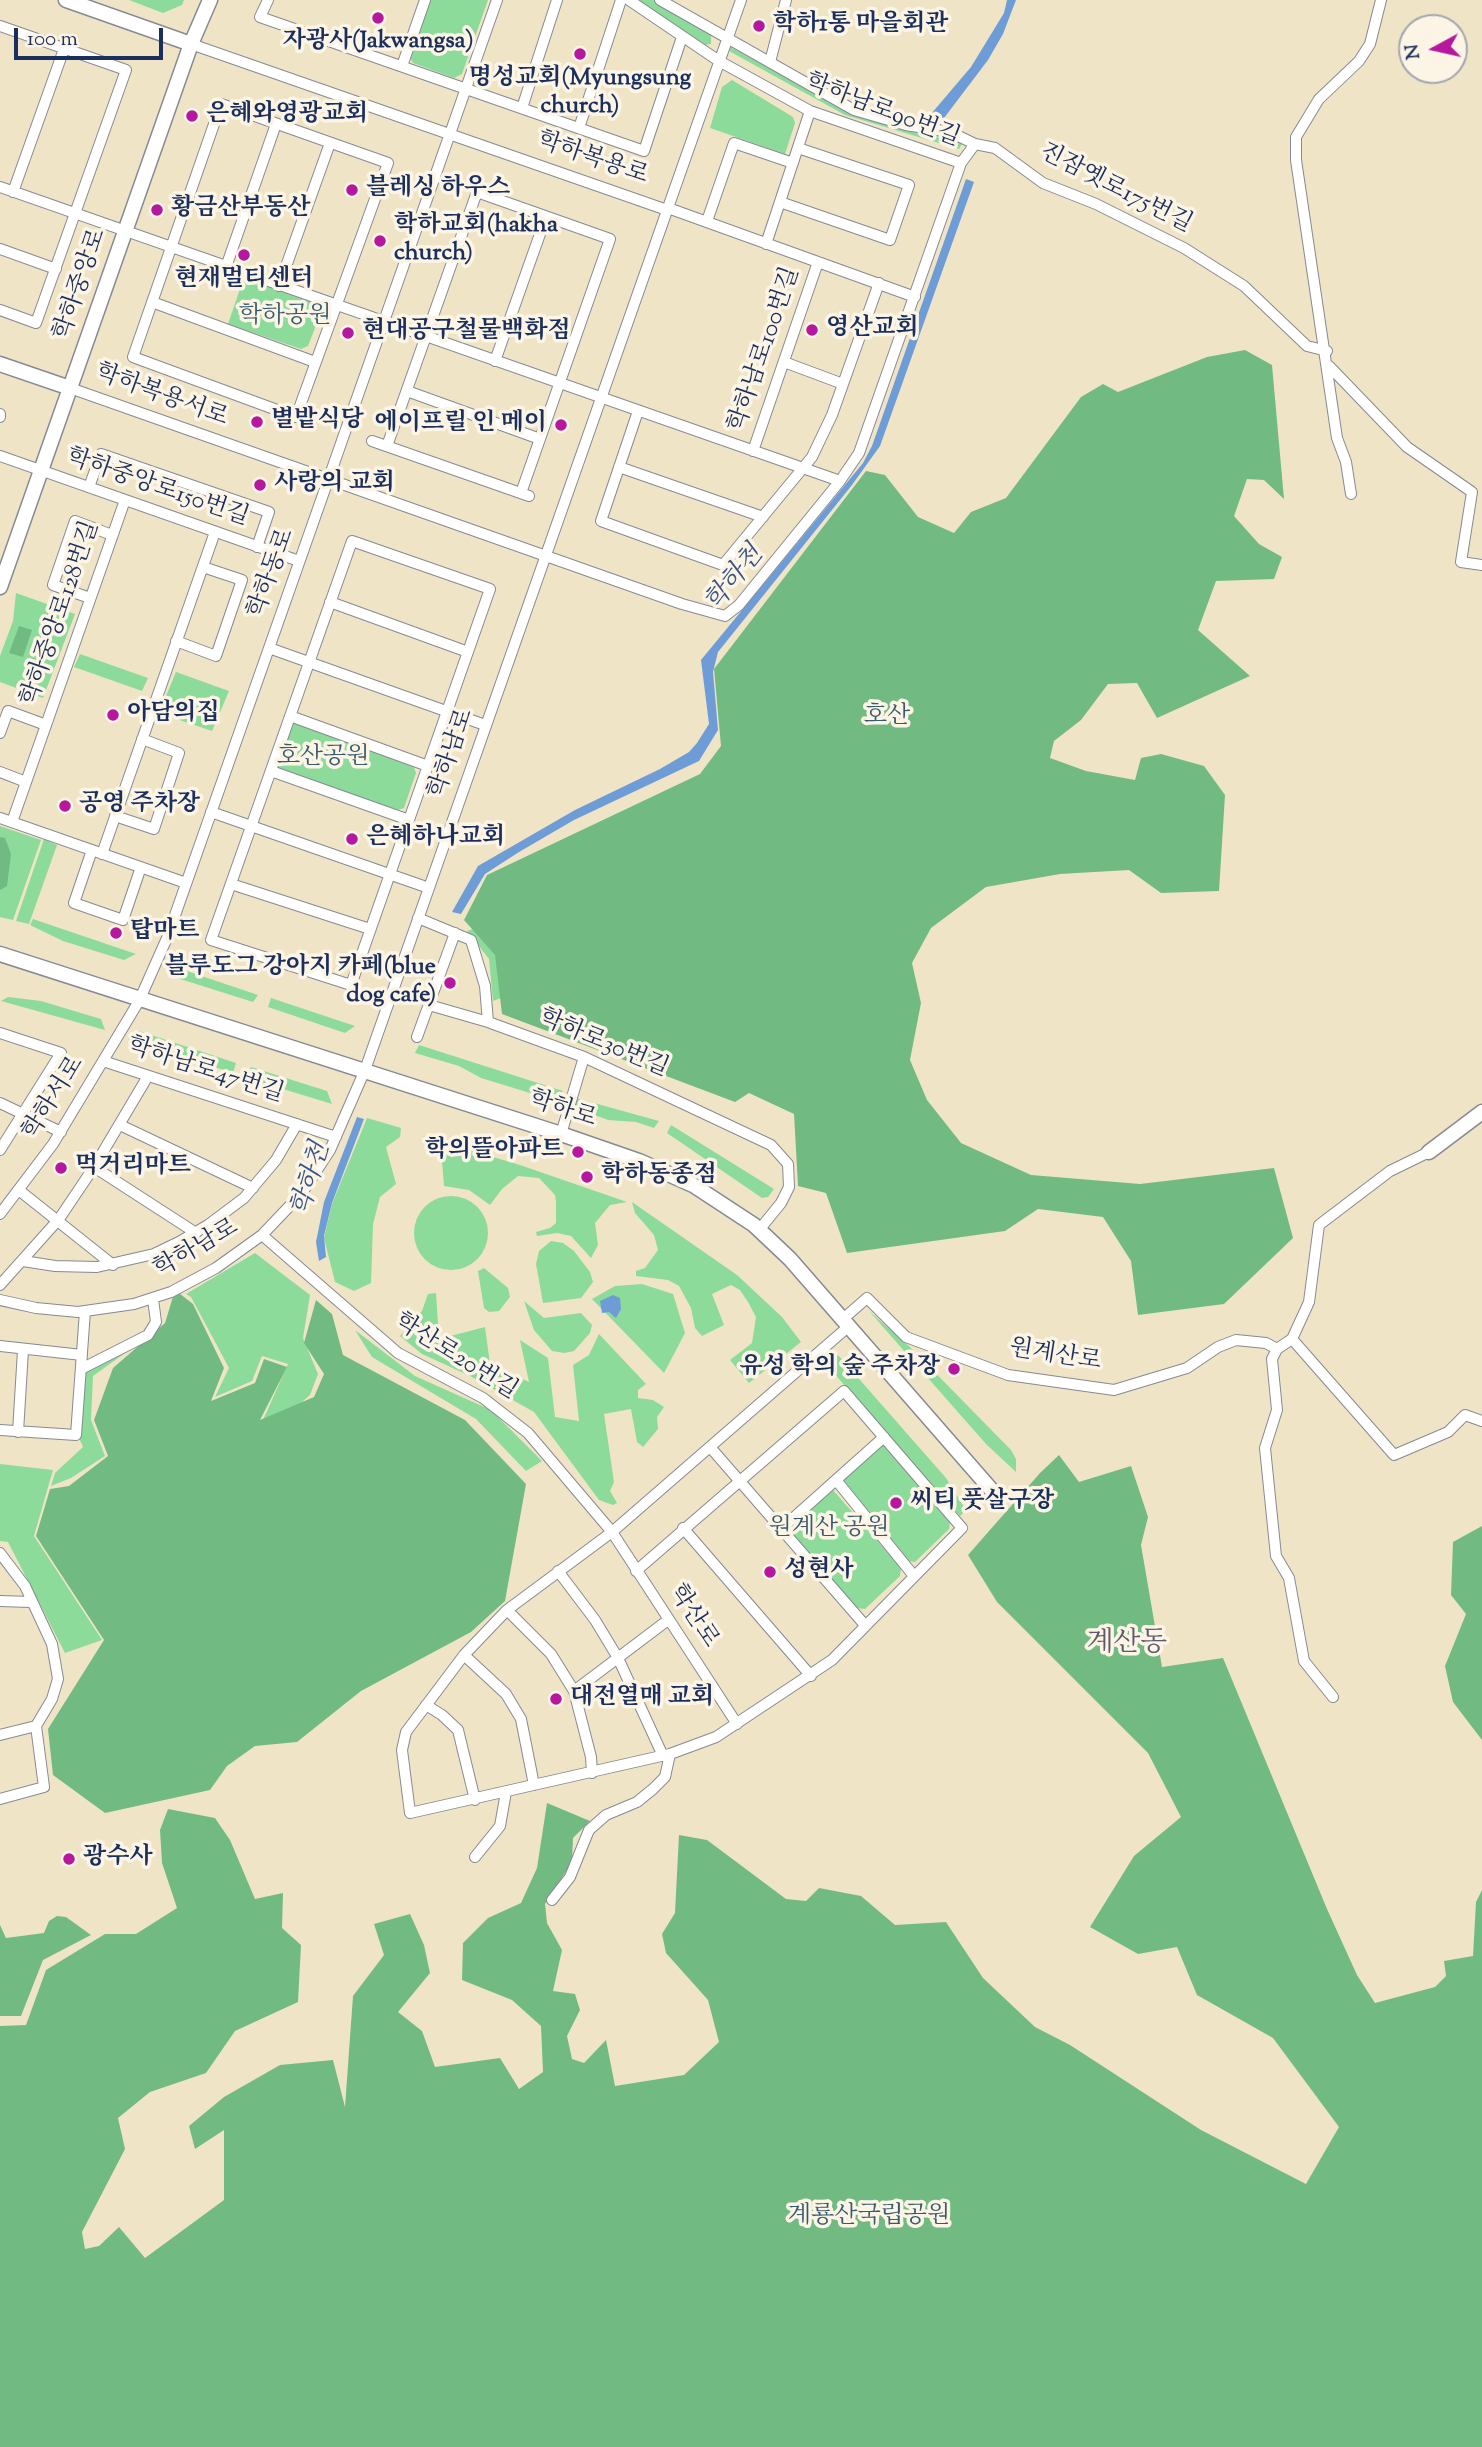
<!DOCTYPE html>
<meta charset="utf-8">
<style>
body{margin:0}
#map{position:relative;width:1482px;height:2447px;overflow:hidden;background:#f0e4c7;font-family:"Sorts Mill Goudy",serif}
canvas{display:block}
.north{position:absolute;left:1398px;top:14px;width:70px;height:70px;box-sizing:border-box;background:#fcf5e5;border:2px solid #a2a6af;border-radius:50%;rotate:262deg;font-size:19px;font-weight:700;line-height:28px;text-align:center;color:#1b2f5e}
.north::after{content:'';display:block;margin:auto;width:24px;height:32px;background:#b5179e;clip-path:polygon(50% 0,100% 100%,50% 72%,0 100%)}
.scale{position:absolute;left:14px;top:28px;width:149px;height:32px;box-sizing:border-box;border:4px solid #1b2f5e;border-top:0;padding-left:9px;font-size:21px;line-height:24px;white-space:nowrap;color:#1b2f5e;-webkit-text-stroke:5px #fcf5e5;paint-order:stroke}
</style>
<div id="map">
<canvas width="1482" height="2447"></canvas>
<div class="north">N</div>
<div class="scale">100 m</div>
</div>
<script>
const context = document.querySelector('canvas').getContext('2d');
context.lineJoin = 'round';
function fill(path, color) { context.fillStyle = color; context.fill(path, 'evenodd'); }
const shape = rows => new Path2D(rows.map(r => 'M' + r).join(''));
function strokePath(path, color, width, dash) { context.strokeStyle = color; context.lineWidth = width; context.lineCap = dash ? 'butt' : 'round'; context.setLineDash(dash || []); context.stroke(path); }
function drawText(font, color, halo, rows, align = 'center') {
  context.font = font + ' "Sorts Mill Goudy","Noto Serif KR",serif'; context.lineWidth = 7; context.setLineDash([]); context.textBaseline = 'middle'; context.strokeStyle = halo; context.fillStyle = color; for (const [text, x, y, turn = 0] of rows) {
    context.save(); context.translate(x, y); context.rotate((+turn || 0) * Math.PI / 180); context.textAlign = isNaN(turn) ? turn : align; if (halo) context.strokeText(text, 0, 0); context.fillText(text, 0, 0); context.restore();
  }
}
fill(shape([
 [129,0,184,0,182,5,163,13],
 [430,0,488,0,462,74,454,78,413,63,410,58],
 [636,0,654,0,711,35,711,44,704,45],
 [730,47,853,114,939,133,963,142,959,149,845,115,729,51],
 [732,80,793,117,795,123,785,154,710,128,722,87],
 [244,277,320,304,322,310,308,346,301,349,228,324],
 [16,593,75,614,43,698,0,682,0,656,13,621],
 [80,654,148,678,142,691,74,667],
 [176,672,229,691,212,731,159,713],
 [294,723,414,767,416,773,404,808,398,810,279,769,275,761,288,725],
 [0,826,41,840,13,920,0,917],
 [44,839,57,845,29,924,16,921],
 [33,919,136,954,124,960,63,941,30,925],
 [489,924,515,993,493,1001,489,959,467,931],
 [166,964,258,995,253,1002,174,977],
 [8,997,41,1001,101,1019,105,1030,1,1001],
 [271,998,355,1026,345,1033,268,1007],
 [139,1031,236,1063,233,1073,128,1039],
 [419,1045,563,1091,553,1100,481,1078,459,1066,415,1053],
 [251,1067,327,1091,332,1104,247,1078],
 [576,1098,659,1121,654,1128,636,1122,608,1120,576,1108],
 [367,1118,401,1128,400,1137,386,1147,396,1184,380,1197,373,1224,371,1283,354,1291,335,1282,324,1238,332,1204],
 [671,1125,774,1189,768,1197,762,1198,667,1133],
 [423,1136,520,1165,627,1202,610,1205,595,1223,598,1245,591,1258,571,1236,557,1233,537,1236,536,1232,550,1228,556,1223,556,1202,555,1195,539,1178,518,1176,502,1189,490,1205,469,1190,444,1186,442,1161],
 '414 1233a37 37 0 1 1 74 0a37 37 0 1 1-74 0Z',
 [632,1202,737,1275,782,1317,801,1342,749,1383,730,1360,752,1343,756,1317,748,1302,740,1290,731,1285,712,1294,724,1325,702,1336,695,1328,691,1308,679,1286,668,1280,636,1276,636,1271,645,1268,658,1250,654,1235,635,1213],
 [551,1241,563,1243,574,1251,590,1272,593,1282,581,1298,543,1303,536,1264,539,1251],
 [255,1253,310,1295,303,1338,318,1374,310,1395,275,1426,263,1420,288,1364,262,1356,252,1381,215,1397,229,1368,191,1297,186,1294],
 [484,1268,508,1288,510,1297,499,1311,489,1312,484,1308,478,1271],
 [642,1284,673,1294,685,1333,664,1373,592,1299,615,1286],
 [436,1293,439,1339,485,1327,490,1364,529,1382,520,1340,548,1358,555,1417,579,1421,573,1365,589,1355,599,1334,646,1384,638,1390,638,1398,653,1400,664,1407,657,1417,658,1429,643,1447,637,1442,631,1409,604,1414,614,1482,610,1491,617,1503,613,1505,599,1500,534,1412,470,1376,422,1354,400,1336,422,1311,428,1294],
 [524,1301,544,1318,581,1313,592,1325,590,1333,574,1351,564,1353,552,1351,534,1330],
 [869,1311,909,1346,1011,1450,1016,1459,1016,1472,986,1444],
 [355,1330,415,1376,491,1410,542,1461,526,1471,476,1419,372,1357],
 [132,1348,93,1376,91,1420,105,1456,71,1478,51,1486,55,1473,83,1447,79,1438,85,1372],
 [826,1353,839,1356,946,1478,966,1510,960,1516,839,1379,823,1358],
 [879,1446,886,1446,950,1522,949,1529,915,1562,908,1561,842,1483,842,1478],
 [0,1464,53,1470,34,1536,102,1640,65,1653,8,1542,0,1541],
 [827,1490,833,1490,901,1568,900,1576,865,1609,857,1608,788,1529]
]), '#8cdb9a');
fill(shape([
 [1245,350,1272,365,1284,499,1264,480,1247,479,1234,516,1259,544,1282,557,1274,579,1216,581,1198,630,1250,676,1157,718,1137,683,1108,684,1081,720,1054,741,1050,758,1086,771,1135,780,1141,758,1161,754,1204,766,1225,795,1219,891,1161,893,1129,870,1060,874,986,887,931,928,912,963,921,1003,910,1060,927,1100,961,1143,1031,1175,1140,1184,1274,1168,1293,1238,1224,1304,1138,1315,1131,1261,1103,1217,1038,1209,1005,1231,847,1253,826,1193,798,1186,794,1114,749,1093,735,1102,502,1014,495,955,464,920,487,875,700,774,721,746,714,669,866,471,885,475,918,517,954,533,971,512,1006,498,1081,397,1103,384,1118,392,1207,357],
 [19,626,32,630,23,657,9,653],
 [0,837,5,838,11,854,7,886,0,890],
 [175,1290,193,1304,224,1368,211,1401,255,1383,264,1359,287,1367,260,1420,314,1397,324,1374,304,1343,316,1300,332,1314,343,1355,465,1420,526,1484,505,1601,471,1632,361,1691,297,1742,255,1746,227,1766,210,1790,105,1813,53,1775,48,1729,104,1640,36,1536,50,1489,69,1486,108,1456,94,1420,113,1368,165,1323],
 [1059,1455,1079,1482,1131,1466,1148,1517,1141,1545,1162,1667,1223,1658,1327,1909,1357,1975,1375,2003,1435,1987,1446,1976,1444,1961,1473,1956,1476,1902,1482,1890,1482,2447,0,2447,0,2026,26,2025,46,1970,105,1934,136,1934,177,1908,162,1863,160,1830,168,1809,215,1818,230,1840,255,1899,283,1893,282,1928,301,1945,298,2002,235,2031,206,2073,150,2092,118,2118,125,2149,82,2232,85,2249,99,2246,119,2227,145,2258,224,2200,224,2130,195,2149,189,2126,224,2097,280,2065,333,2060,345,2107,353,1996,384,1955,374,1924,410,1914,424,1945,430,1973,398,2012,422,2031,435,2067,500,2058,519,2089,543,2072,541,2026,512,2000,462,1980,463,1943,488,1918,521,1903,537,1868,547,1803,590,1821,573,1838,572,1862,545,1904,547,1923,562,1950,553,1991,575,1994,580,2010,567,2036,572,2059,584,2063,606,2040,615,2086,684,2075,719,2042,708,2000,666,1953,662,1934,675,1913,679,1835,707,1840,786,1899,806,1901,819,1888,861,1896,895,1925,946,1922,983,1978,1035,2027,1070,2045,1201,2130,1306,2184,1339,2127,1273,2038,1197,1995,1177,1947,1138,1954,1090,1927,1134,1856,1181,1817,1148,1753,997,1602,968,1555,1040,1473],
 [1482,1526,1482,1740,1453,1702,1445,1666,1466,1614,1451,1595,1453,1542],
 [57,1916,66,1917,91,1935,43,1960,21,2016,0,2016,0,1925,6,1938,44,1933,49,1921]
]), '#71bb82');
fill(shape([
 [1007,0,1016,0,1003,34,988,60,941,122,931,114,971,67,1004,13],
 [966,179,974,182,880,446,852,485,718,652,713,672,718,730,699,761,574,820,519,852,485,874,461,914,452,912,478,866,575,810,660,769,689,752,697,743,709,724,701,660,863,463,872,446],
 [357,1117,364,1119,332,1203,324,1236,326,1257,319,1261,316,1242,324,1202],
 [613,1295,620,1298,621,1309,616,1318,609,1312,602,1313,600,1301]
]), '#6e9cd6');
const street = shape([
 [268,0,260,17,644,151,682,37],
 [629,0,719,61,810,111,961,163],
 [660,0,854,110,906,125,950,132,975,144,995,148,1043,183,1096,204,1184,248,1244,286,1307,346,1327,351],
 [0,26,126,70,36,323,0,310],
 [191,44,667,210],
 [770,62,786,0],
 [402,66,425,0],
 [221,104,388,163,296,417,133,357,221,104],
 [522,108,557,0],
 [579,128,621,0],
 [0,187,840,481],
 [13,192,64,49],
 [780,202,890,240,909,185,798,148],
 [668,208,915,297],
 [707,221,734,143,793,163],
 [766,244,810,111],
 [0,249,56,269],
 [226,267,276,124],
 [279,286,330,143],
 [152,302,315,362],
 [495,361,546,217],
 [784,362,843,384],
 [1329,366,1407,447,1472,492,1461,562,1482,565],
 [70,388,682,604,725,616,739,605,840,481,859,453,961,163,975,144],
 [407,391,540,439],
 [638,411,601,521,723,565,812,457,832,415,879,283],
 [0,414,0,417],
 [372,441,529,496],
 [387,446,477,192,610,239,521,493],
 [753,451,818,262],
 [0,456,299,561],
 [619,467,763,517],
 [89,487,101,454,269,512,257,547],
 [1351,494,1346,462,1337,438,1296,160,1296,137,1319,99,1359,61,1370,44,1381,0],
 [352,541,490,589,351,985,211,940,352,541],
 [90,598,53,585,75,521,112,535],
 [330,602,468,652],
 [176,641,216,656,242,580,203,567],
 [269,648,485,725],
 [290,716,428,766],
 [0,733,8,711,46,725],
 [271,771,409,820],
 [0,772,26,782],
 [211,812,429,888],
 [115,816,154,829,179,753,142,739],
 [0,818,186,883],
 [12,822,125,500],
 [92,850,74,903,123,920,141,867],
 [102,854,215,532],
 [231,884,370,929],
 [418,918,471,940,485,986,488,1022],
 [429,1005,488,1022,584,1057,771,1145,788,1164,789,1187,781,1203,759,1230],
 [0,1033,61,1053,0,1150],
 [417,1037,455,933],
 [103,1061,336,1137],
 [0,1103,61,1132],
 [120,1125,253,1188],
 [561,1134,584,1057],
 [94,1167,196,1233],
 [20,1191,113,1265],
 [0,1214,53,1144,139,1001,167,938,497,0],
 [262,1235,398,1353,483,1398,528,1433,612,1532,737,1724],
 [23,1261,55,1266,97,1267,154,1254,179,1242,208,1225,244,1198,276,1160,297,1124],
 [0,1285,59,1219,94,1167,148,1076],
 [0,1300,36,1308,78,1312,134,1304,171,1292,216,1268,262,1235,302,1193,330,1150,365,1070,741,0],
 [843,1319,867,1298,906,1337,1008,1375,1114,1390,1187,1368,1218,1347,1236,1340,1266,1343,1277,1349,1292,1339,1309,1302,1319,1225,1390,1171,1429,1152],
 [1292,1339,1394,1455,1448,1432,1465,1415,1482,1421],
 [0,1346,82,1355],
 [1277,1349,1272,1359,1277,1410,1265,1448,1276,1556,1289,1578,1304,1661,1333,1697],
 [81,1369,148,1335,156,1322,153,1299],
 [0,1430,76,1435,85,1311],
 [18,1432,23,1350],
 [710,1447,864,1624],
 [836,1480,914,1576],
 [683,1528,811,1676],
 [781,1529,884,1437],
 [0,1553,25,1586,52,1644,58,1679,52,1699,36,1726,0,1735],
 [558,1571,595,1620,618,1658,663,1756],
 [636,1571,844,1391,962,1528,832,1660,716,1737,670,1754,410,1813,402,1750,406,1732,464,1655,507,1610,612,1532,849,1326],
 [0,1601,31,1602],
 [507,1610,551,1654,574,1691,591,1757,592,1773],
 [464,1655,506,1694,521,1719,534,1785],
 [574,1691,668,1620],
 [426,1705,442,1715,458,1730,475,1800],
 [0,1799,44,1787,36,1726],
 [475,1857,500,1826,506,1792],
 [552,1900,570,1877,589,1830,606,1815,637,1802,653,1789,665,1777,670,1754]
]);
const secondary = shape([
 [66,0,191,44],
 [0,364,70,388],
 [0,587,191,44,210,0],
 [0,954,561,1134,639,1161,693,1185,754,1225,790,1259,995,1494],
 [1429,1152,1482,1112]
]);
strokePath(street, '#868a92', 12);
strokePath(secondary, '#868a92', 17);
strokePath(street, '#fff', 10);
strokePath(secondary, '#fff', 14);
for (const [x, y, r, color] of [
 [378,18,7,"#b5179e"],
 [759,26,7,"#b5179e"],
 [580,54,7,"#b5179e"],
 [192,116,7,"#b5179e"],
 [352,190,7,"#b5179e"],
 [157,210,7,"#b5179e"],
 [380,241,7,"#b5179e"],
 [244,255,7,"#b5179e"],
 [812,330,7,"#b5179e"],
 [348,333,7,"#b5179e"],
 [257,422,7,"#b5179e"],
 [561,425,7,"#b5179e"],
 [260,485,7,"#b5179e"],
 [113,715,7,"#b5179e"],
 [65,806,7,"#b5179e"],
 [352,839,7,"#b5179e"],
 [116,933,7,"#b5179e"],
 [450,983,7,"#b5179e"],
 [578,1152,7,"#b5179e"],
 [61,1168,7,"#b5179e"],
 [587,1177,7,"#b5179e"],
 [954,1369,7,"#b5179e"],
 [896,1503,7,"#b5179e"],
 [770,1572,7,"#b5179e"],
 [556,1699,7,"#b5179e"],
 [69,1859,7,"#b5179e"]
]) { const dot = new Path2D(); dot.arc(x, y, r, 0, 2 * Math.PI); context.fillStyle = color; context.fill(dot); strokePath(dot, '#fcf5e5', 2.5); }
drawText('bold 24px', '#1b2f5e', '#fcf5e5', [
 ["학하1통 마을회관",773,26],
 ["자광사(Jakwangsa)",378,43,"center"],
 ["명성교회(Myungsung",580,80,"center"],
 ["church)",580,108,"center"],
 ["은혜와영광교회",206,116],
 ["블레싱 하우스",366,190],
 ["황금산부동산",171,210],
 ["학하교회(hakha",394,227],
 ["church)",394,255],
 ["현재멀티센터",244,281,"center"],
 ["영산교회",826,330],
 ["현대공구철물백화점",362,333],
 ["별밭식당",271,422],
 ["에이프릴 인 메이",547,425,"right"],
 ["사랑의 교회",274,485],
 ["아담의집",127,715],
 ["공영 주차장",79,806],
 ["은혜하나교회",366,839],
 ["탑마트",130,933],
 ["블루도그 강아지 카페(blue",436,969,"right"],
 ["dog cafe)",436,997,"right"],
 ["학의뜰아파트",564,1152,"right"],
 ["먹거리마트",75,1168],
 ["학하동종점",601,1177],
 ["유성 학의 숲 주차장",940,1369,"right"],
 ["씨티 풋살구장",910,1503],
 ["성현사",784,1572],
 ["대전열매 교회",570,1699],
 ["광수사",83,1859]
], 'left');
drawText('24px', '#1b2f5e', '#fcf5e5', [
 ["학하남로90번길",882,112,21],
 ["학하복용로",592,160,19],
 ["진잠옛로175번길",1115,190,27],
 ["학하중앙로",82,285,-71],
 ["학하남로100번길",766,350,-71],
 ["학하복용서로",161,397,20],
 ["학하중앙로150번길",157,489,19],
 ["학하동로",273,574,-70],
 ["학하중앙로128번길",62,614,-71],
 ["학하남로",453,754,-71],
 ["학하로30번길",603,1045,23],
 ["학하남로47번길",205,1072,18],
 ["학하서로",55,1099,-58],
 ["학하로",562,1111,18],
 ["학하남로",197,1250,-30],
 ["원계산로",1055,1357,9],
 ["학산로20번길",455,1358,32],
 ["학산로",692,1617,57]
]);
drawText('24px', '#375a6d', '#fcf5e5', [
 ["학하공원",285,318],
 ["호산",887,718],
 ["호산공원",323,759],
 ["원계산 공원",829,1530],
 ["계룡산국립공원",869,2218]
]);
drawText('italic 26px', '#385588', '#fcf5e5', [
 ["학하천",736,580,-51],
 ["학하천",313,1180,-73]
]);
drawText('28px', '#5e5a6d', '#fcf5e5', [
 ["계산동",1127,1645]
]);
</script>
